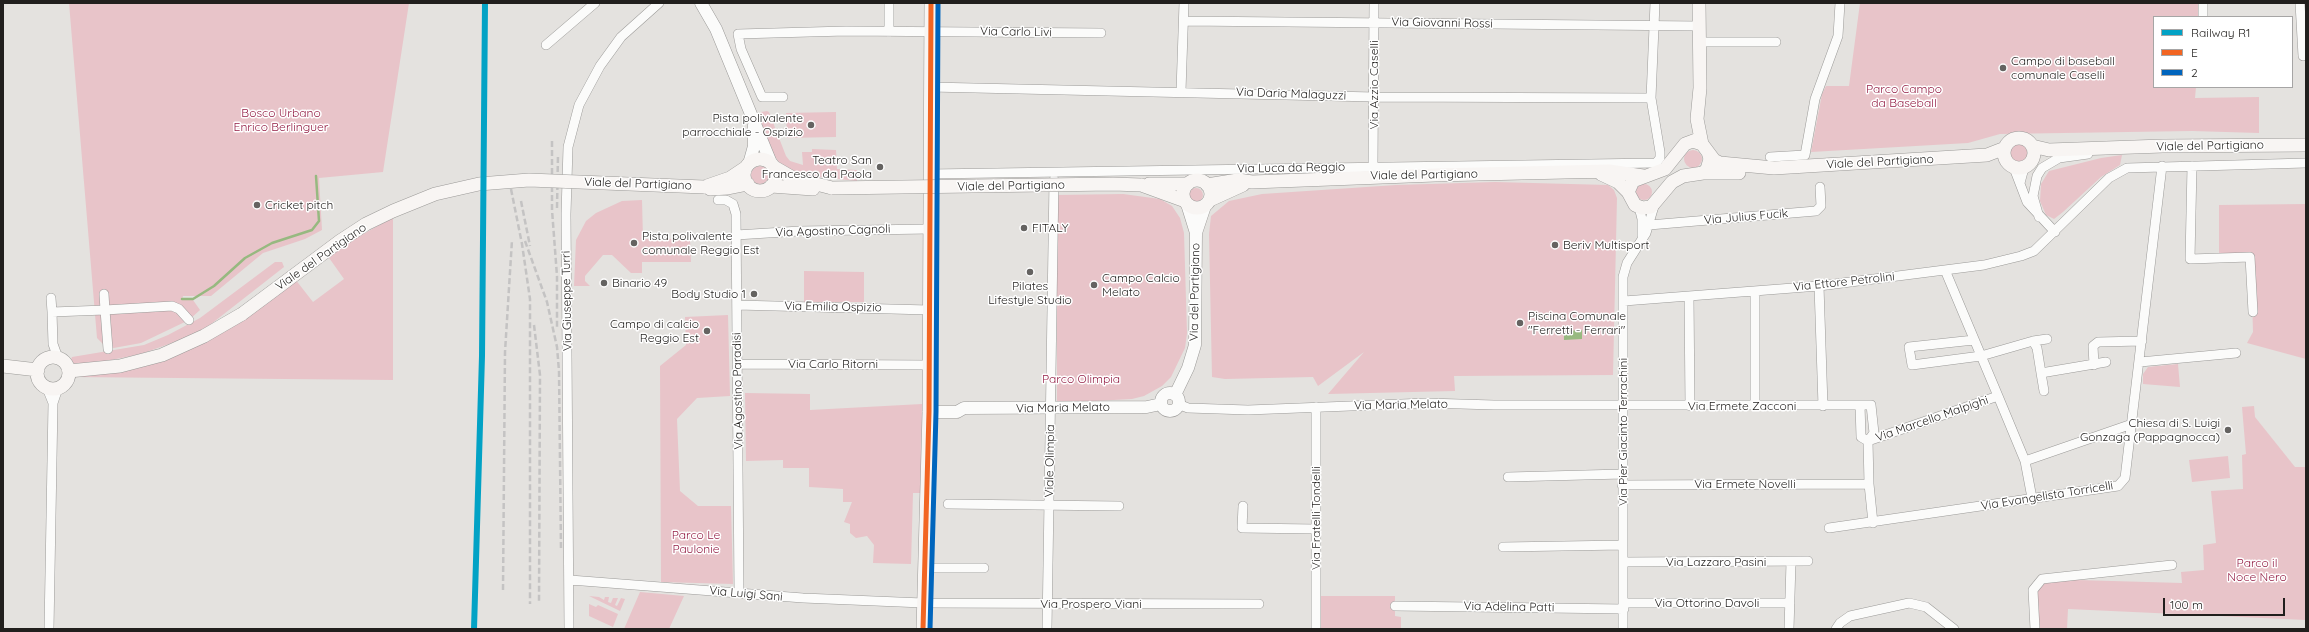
<!DOCTYPE html>
<style>
body{margin:0}
#map{position:relative;width:2309px;height:632px;overflow:hidden;background:#e4e2df;font-family:Quicksand,sans-serif}
canvas{display:block}
.frame{position:absolute;inset:0;border:4px solid #211f1d;pointer-events:none}
.legend{position:absolute;left:2153px;top:16px;width:140px;height:72px;box-sizing:border-box;background:#fff;border:1px solid #a6a5a5;margin:0;padding:5px 7px;list-style:none;font-size:12px;color:#211f1d}
.legend li{display:flex;align-items:center;gap:8px;height:20px}
.legend b{width:20px;border:1px solid #a6a5a5}
.scale{position:absolute;left:2163px;top:598px;width:122px;height:18px;box-sizing:border-box;border:2px solid #211f1d;border-top:0;padding-left:5px;font-size:12px;line-height:14px;white-space:nowrap;color:#211f1d;-webkit-text-stroke:3px #fff;paint-order:stroke}
</style>
<div id="map">
<canvas width="2309" height="632"></canvas>
<div class="frame"></div>
<ul class="legend">
<li><b style="height:5px;background:#02a2c5"></b>Railway R1</li>
<li><b style="height:5px;background:#f26522"></b>E</li>
<li><b style="height:5px;background:#0065bd"></b>2</li>
</ul>
<div class="scale">100 m</div>
</div>
<script>
const context = document.querySelector('canvas').getContext('2d');
context.lineJoin = 'round';
function fill(path, color) { context.fillStyle = color; context.fill(path, 'evenodd'); }
const shape = rows => new Path2D(rows.map(r => 'M' + r).join(''));
function strokePath(path, color, width, dash) { context.strokeStyle = color; context.lineWidth = width; context.lineCap = dash ? 'butt' : 'round'; context.setLineDash(dash || []); context.stroke(path); }
function drawText(font, color, halo, rows, align = 'center') {
  context.font = font + ' Quicksand,sans-serif'; context.lineWidth = 3; context.setLineDash([]); context.textBaseline = 'middle'; context.strokeStyle = halo; context.fillStyle = color; for (const [text, x, y, turn = 0] of rows) {
    context.save(); context.translate(x, y); context.rotate((+turn || 0) * Math.PI / 180); context.textAlign = isNaN(turn) ? turn : align; if (halo) context.strokeText(text, 0, 0); context.fillText(text, 0, 0); context.restore();
  }
}
fill(shape([
 [69,3,409,3,383,172,319,178,322,230,305,239,263,253,211,296,183,296,182,299,193,300,200,310,189,320,141,343,108,349,97,338],
 [1860,3,2202,3,2201,17,2154,17,2154,87,2196,87,2195,98,2259,97,2259,133,2192,131,2000,134,1968,143,1811,152,1822,94,1826,86,1849,86],
 [767,111,769,112,786,156,790,161,803,165,802,152,812,152,812,149,836,150,837,169,857,170,857,181,812,176,789,170,782,166,773,154,759,119,761,112],
 [836,112,836,137,787,138,786,113],
 '2010 153a9 9 0 1 1 18 0a9 9 0 1 1-18 0Z',
 '1684 159a9 9 0 1 1 18 0a9 9 0 1 1-18 0Z',
 [2122,155,2120,165,2101,177,2063,212,2054,219,2046,215,2040,201,2041,184,2049,171,2101,158],
 '751 175a9 9 0 1 1 18 0a9 9 0 1 1-18 0Z',
 [1495,182,1608,185,1614,190,1617,198,1613,375,1454,376,1455,391,1328,394,1364,352,1318,386,1313,377,1225,379,1212,377,1209,234,1211,216,1229,201,1262,194,1396,185],
 '1636 192a8 8 0 1 1 16 0a8 8 0 1 1-16 0Z',
 '1189 195a7 7 0 1 1 14 0a7 7 0 1 1-14 0Z',
 [1123,194,1160,199,1172,206,1180,218,1184,233,1187,333,1185,348,1171,377,1162,386,1144,396,1132,399,1057,403,1057,195],
 [642,200,643,239,690,239,691,262,642,262,642,273,631,273,612,255,603,255,585,276,585,281,590,286,574,286,576,240,586,221,596,213,622,201],
 [2306,204,2306,359,2247,343,2253,332,2251,262,2219,258,2219,205],
 [393,217,393,380,70,377,161,359,295,279,313,302,344,279,327,255],
 [275,262,282,262,284,267,206,328,180,340,141,354,101,362,74,364,70,362,72,357,144,345,168,335,200,318],
 [804,271,864,272,864,302,804,302],
 [728,315,730,396,697,398,677,419,680,491,698,506,731,506,733,584,661,582,660,366,686,345,685,317],
 [2178,364,2180,387,2143,384,2143,374,2148,367],
 [745,393,810,394,810,410,922,404,921,493,913,493,911,564,873,563,874,545,867,536,856,538,850,533,850,524,844,522,852,502,843,502,843,489,809,487,809,468,783,468,783,460,746,461],
 [2254,406,2255,417,2295,467,2306,467,2306,620,2068,609,2067,629,2035,629,2033,590,2042,579,2182,583,2181,572,2204,570,2203,545,2216,543,2211,491,2243,489,2242,455,2246,454,2242,407],
 [2228,456,2230,478,2192,482,2189,460],
 [640,592,684,596,669,629,624,629],
 [589,596,599,597,604,600,605,597,609,597,608,602,611,603,613,598,618,598,615,605,617,606,621,598,625,599,620,611],
 [1316,596,1395,596,1395,616,1401,617,1401,629,1315,629],
 [589,604,596,607,598,605,618,614,613,627,589,616]
]), '#e8c4c9');
fill(shape([
 [1582,330,1582,339,1564,340,1564,331]
]), '#97b980');
strokePath(shape([
 [182,299,193,299,214,286,245,258,272,243,312,230,319,221,316,176]
]), '#97b980', 2.5);
const minor = shape([
 [889,3,889,32],
 [2300,3,2303,56],
 [2203,17,2203,3],
 [1184,21,1699,26],
 [1700,42,1776,42],
 [546,45,595,3],
 [930,87,1375,97,1651,98],
 [1181,91,1184,3],
 [783,97,762,97,741,49,738,34,846,31,1101,33],
 [1770,157,1805,155,1815,99,1838,36,1840,3],
 [2192,166,2190,259,2250,257,2253,312],
 [1373,167,1374,3],
 [2014,168,2027,202,2055,232],
 [930,174,1656,163,1660,158,1660,152,1651,98,1655,3],
 [2020,183,2024,168],
 [718,200,726,200,733,204,736,214,739,593],
 [1639,207,1642,219,1642,236],
 [2039,217,2033,196,2037,176,2042,168,2059,158,2088,154],
 [1649,225,1816,211,1821,206,1820,187],
 [736,235,800,231,930,229],
 [1945,270,1998,396],
 [1819,286,1823,406],
 [1689,296,1690,406],
 [51,298,52,312],
 [1624,301,1819,286,1984,265,2021,256,2034,251,2109,178,2127,168,2306,163],
 [737,305,929,310],
 [1974,340,1909,347,1912,365,1981,356,2033,341,2047,339],
 [2033,341,2037,348,2041,373,2106,362],
 [108,349,105,310,172,306,179,309,189,320],
 [58,358,53,344,52,312,105,310,104,294],
 [2140,362,2236,353],
 [737,364,929,365],
 [2094,365,2093,346,2098,342,2142,341],
 [2041,373,2044,391],
 [47,388,53,403],
 [1178,404,1188,408,1248,410,1427,403,1494,405,1871,405,1874,433,1868,441],
 [1860,405,1861,437,1868,441],
 [1755,406,1755,291],
 [1868,441,1998,396,2025,461,2032,498],
 [1868,441,1869,484,1873,523],
 [2025,461,2132,424],
 [1508,477,1623,474],
 [1622,485,1869,484],
 [948,504,1119,506],
 [1243,506,1242,528,1316,529],
 [1829,528,2118,486,2125,478,2162,166],
 [1503,547,1623,545],
 [1623,562,1808,561],
 [924,568,984,568],
 [570,580,803,598,923,603,1259,604],
 [1624,603,1790,603],
 [1395,606,1624,609],
 [49,629,53,403,58,388],
 [569,629,566,214,568,147,579,105,600,66,621,37,659,3],
 [1047,629,1054,180],
 [1316,629,1316,407],
 [1623,629,1623,277,1627,263,1646,233,1654,206],
 [1789,629,1791,562],
 [1836,629,1840,623,1850,616,1909,603,1926,607,1954,629],
 [2035,629,2033,590,2042,579,2172,565]
]);
const tertiary = shape([
 [701,3,716,29,771,163],
 [749,164,754,146,754,125],
 [1187,204,1196,233],
 '1161 402a9 9 0 1 1 18 0a9 9 0 1 1-18 0Z',
 [1175,395,1188,368,1195,345,1196,233,1205,206],
 [929,412,957,412,964,408,1147,407,1161,404]
]);
const secondary = shape([
 [1699,3,1700,88,1697,119,1702,144],
 '2004 153a15 15 0 1 1 30 0a15 15 0 1 1-30 0Z',
 [1693,141,1702,144,1708,152,1710,159,1707,169,1703,173,1683,176,1672,182,1651,207,1642,208,1635,205,1628,192,1633,181,1665,169,1685,144,1693,141],
 [2032,146,2049,150,2163,146,2306,145],
 [1708,152,1714,160,1720,163,1774,168,1987,155,2005,148],
 '744 175a16 16 0 1 1 32 0a16 16 0 1 1-32 0Z',
 [774,167,793,178,832,188],
 [1703,173,1739,173],
 [1601,174,1618,182,1628,192],
 '1183 194a14 14 0 1 1 28 0a14 14 0 1 1-28 0Z',
 [1149,184,1188,184],
 [1141,185,1185,201],
 [1207,185,1238,180,1252,182,1435,175,1609,171,1643,176],
 [771,186,813,189],
 [704,187,730,178,745,168],
 [710,189,728,188,748,184],
 [1210,200,1243,185],
 '37 373a16 16 0 1 1 32 0a16 16 0 1 1-32 0Z',
 [3,366,38,370],
 [69,371,120,366,162,355,204,336,242,314],
 [923,629,929,412,931,3]
]);
strokePath(minor, '#9b9a98', 10);
strokePath(tertiary, '#9b9a98', 13);
strokePath(secondary, '#9b9a98', 14);
strokePath(minor, '#fbfbfa', 9);
strokePath(tertiary, '#fbfbfa', 12);
strokePath(secondary, '#f8f5f3', 13);
strokePath(shape([
 [552,141,552,210,557,276,557,329],
 [511,189,522,244,530,299,530,604],
 [521,201,530,246],
 [557,208,558,154],
 [525,241,547,302,557,347,559,371,561,550],
 [534,325,540,375,539,603],
 [503,590,505,352,512,240]
]), '#c4c3c3', 2.5, [6, 3]);
const secondaryBridge = shape([
 [832,188,1113,184,1141,185],
 [242,314,340,241,366,224,393,211,435,194,479,184,529,180,704,187]
]);
strokePath(secondaryBridge, '#9b9a98', 14, []);
strokePath(secondaryBridge, '#f8f5f3', 13);
strokePath(shape([
 [923,629,929,412,931,3]
]), '#f26522', 5);
strokePath(shape([
 [930,629,936,412,938,3]
]), '#0065bd', 5);
strokePath(shape([
 [474,629,482,356,485,3]
]), '#02a2c5', 6);
for (const [x, y, r, color] of [
 [2003,68,4,"#656361"],
 [811,125,4,"#656361"],
 [880,167,4,"#656361"],
 [257,205,4,"#656361"],
 [1024,228,4,"#656361"],
 [634,243,4,"#656361"],
 [1555,245,4,"#656361"],
 [1030,272,4,"#656361"],
 [604,283,4,"#656361"],
 [1094,285,4,"#656361"],
 [754,294,4,"#656361"],
 [1520,323,4,"#656361"],
 [707,331,4,"#656361"],
 [2228,430,4,"#656361"]
]) { const dot = new Path2D(); dot.arc(x, y, r, 0, 2 * Math.PI); context.fillStyle = color; context.fill(dot); strokePath(dot, '#fff', 1.5); }
drawText('12px', '#211f1d', '#fff', [
 ["Via Giovanni Rossi",1442,23,1],
 ["Via Carlo Livi",1016,32,1],
 ["Via Azzio Caselli",1374,85,-90],
 ["Via Daria Malaguzzi",1291,94,2],
 ["Viale del Partigiano",2210,146,-1],
 ["Viale del Partigiano",1880,162,-3],
 ["Via Luca da Reggio",1291,168,-1],
 ["Viale del Partigiano",1424,175,-1],
 ["Viale del Partigiano",638,184,2],
 ["Viale del Partigiano",1011,186,-1],
 ["Via Julius Fucik",1746,217,-5],
 ["Via Agostino Cagnoli",833,231,-2],
 ["Viale del Partigiano",321,257,-35],
 ["Via Ettore Petrolini",1844,282,-6],
 ["Via del Partigiano",1195,292,-89],
 ["Via Giuseppe Turri",567,301,-91],
 ["Via Emilia Ospizio",833,307,1],
 ["Via Carlo Ritorni",833,364],
 ["Via Agostino Paradisi",738,391,-91],
 ["Via Maria Melato",1401,405,-1],
 ["Via Ermete Zacconi",1742,406],
 ["Via Maria Melato",1063,408,-1],
 ["Via Marcello Malpighi",1932,419,-19],
 ["Via Pier Giacinto Terrachini",1623,432,-90],
 ["Viale Olimpia",1050,461,-89],
 ["Via Ermete Novelli",1745,484],
 ["Via Evangelista Torricelli",2047,496,-9],
 ["Via Fratelli Tondelli",1316,518,-90],
 ["Via Lazzaro Pasini",1716,562],
 ["Via Luigi Sani",746,594,5],
 ["Via Ottorino Davoli",1707,603],
 ["Via Prospero Viani",1091,604],
 ["Via Adelina Patti",1509,607,1]
]);
drawText('12px', '#211f1d', '#fff', [
 ["Campo di baseball",2011,61],
 ["comunale Caselli",2011,75],
 ["Pista polivalente",803,118,"right"],
 ["parrocchiale - Ospizio",803,132,"right"],
 ["Teatro San",872,160,"right"],
 ["Francesco da Paola",872,174,"right"],
 ["Cricket pitch",265,205],
 ["FITALY",1032,228],
 ["Pista polivalente",642,236],
 ["comunale Reggio Est",642,250],
 ["Beriv Multisport",1563,245],
 ["Campo Calcio",1102,278],
 ["Melato",1102,292],
 ["Binario 49",612,283],
 ["Pilates",1030,286,"center"],
 ["Lifestyle Studio",1030,300,"center"],
 ["Body Studio 1",746,294,"right"],
 ["Piscina Comunale",1528,316],
 ["\"Ferretti - Ferrari\"",1528,330],
 ["Campo di calcio",699,324,"right"],
 ["Reggio Est",699,338,"right"],
 ["Chiesa di S. Luigi",2220,423,"right"],
 ["Gonzaga (Pappagnocca)",2220,437,"right"]
], 'left');
drawText('12px', '#931d44', '#fff', [
 ["Parco Campo",1904,89],
 ["da Baseball",1904,103],
 ["Bosco Urbano",281,113],
 ["Enrico Berlinguer",281,127],
 ["Parco Olimpia",1081,379],
 ["Parco Le",696,535],
 ["Paulonie",696,549],
 ["Parco il",2257,563],
 ["Noce Nero",2257,577]
]);
</script>
